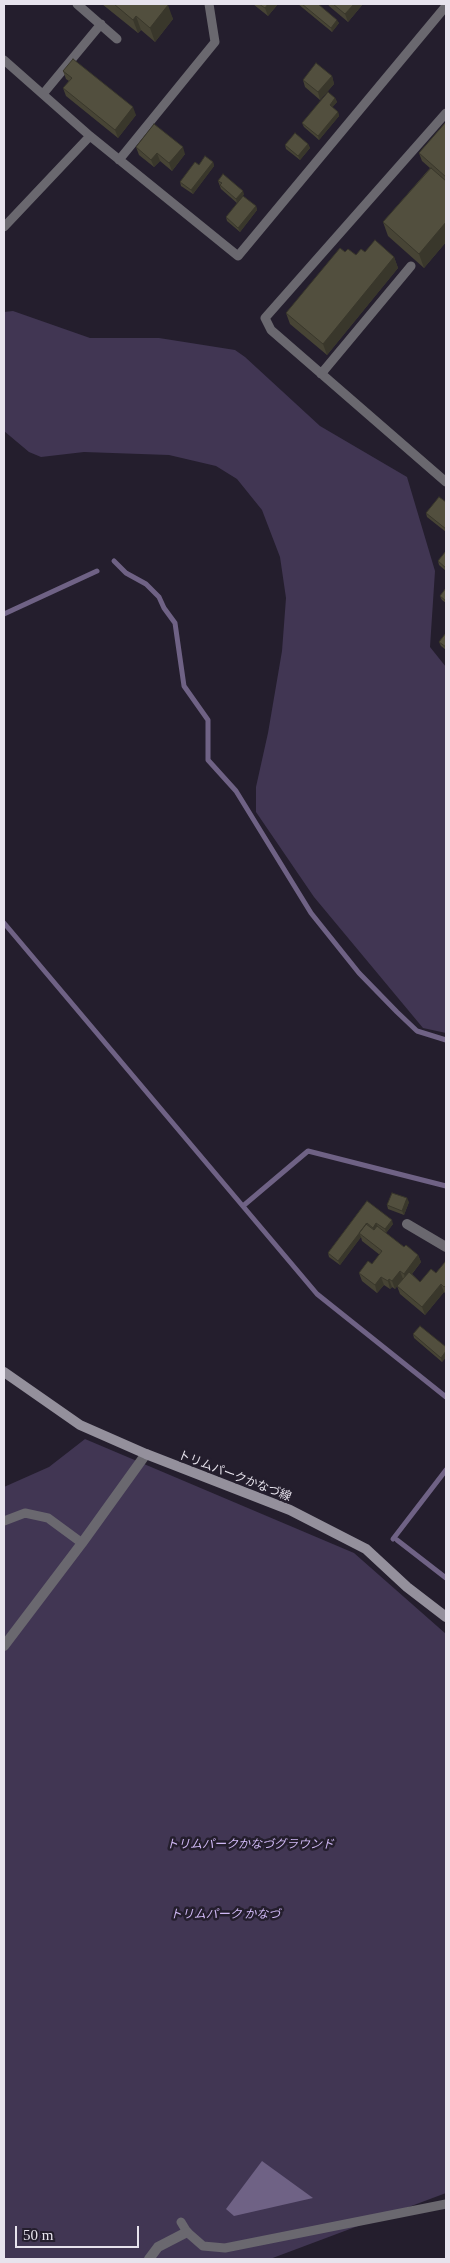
<!DOCTYPE html>
<meta charset="utf-8">
<style>
body{margin:0}
#map{position:relative;width:450px;height:2263px;overflow:hidden;background:#241e2d;font-family:Georgia,serif}
canvas{display:block}
.frame{position:absolute;inset:0;border:5px solid #e7e3ed;pointer-events:none}
.scale{position:absolute;left:15px;top:2226px;width:124px;height:22px;box-sizing:border-box;border:2px solid #e7e3ed;border-top:0;padding-left:6px;font-size:15px;line-height:18px;white-space:nowrap;color:#e7e3ed;-webkit-text-stroke:4px #241e2d;paint-order:stroke}
</style>
<div id="map">
<canvas width="450" height="2263"></canvas>
<div class="frame"></div>
<div class="scale">50 m</div>
</div>
<script>
const context = document.querySelector('canvas').getContext('2d');
context.lineJoin = 'round';
function fill(path, color) { context.fillStyle = color; context.fill(path, 'evenodd'); }
const shape = rows => new Path2D(rows.map(r => 'M' + r).join(''));
function strokePath(path, color, width, dash) { context.strokeStyle = color; context.lineWidth = width; context.lineCap = dash ? 'butt' : 'round'; context.setLineDash(dash || []); context.stroke(path); }
function drawText(font, color, halo, rows, align = 'center') {
  context.font = font + ' Georgia,"Noto Sans JP",serif'; context.lineWidth = 5; context.setLineDash([]); context.textBaseline = 'middle'; context.strokeStyle = halo; context.fillStyle = color; for (const [text, x, y, turn = 0] of rows) {
    context.save(); context.translate(x, y); context.rotate((+turn || 0) * Math.PI / 180); context.textAlign = isNaN(turn) ? turn : align; if (halo) context.strokeText(text, 0, 0); context.fillText(text, 0, 0); context.restore();
  }
}
fill(shape([
 [13,311,90,338,159,338,235,350,245,357,320,426,407,477,435,571,430,647,446,667,446,1033,423,1028,314,897,256,812,256,787,268,733,282,651,286,598,280,557,262,510,237,479,216,466,169,455,84,452,41,457,29,452,4,431,4,312],
 [85,1439,354,1553,446,1634,446,2193,270,2259,4,2259,4,1487,49,1467]
]), '#413653');
fill(shape([
 [262,2161,313,2198,234,2216,226,2209]
]), '#6f6285');
strokePath(shape([
 [114,561,126,573,146,584,159,597,164,608,175,623,184,686,208,720,208,760,236,791,311,913,359,973,397,1012,417,1031,446,1040],
 [4,614,97,571],
 [4,923,317,1294,446,1397],
 [243,1206,308,1151,446,1186],
 [393,1539,446,1470],
 [397,1540,446,1578]
]), '#6f6285', 5);
strokePath(shape([
 [77,4,117,39],
 [4,60,90,136,238,256,446,6],
 [43,94,101,24],
 [446,113,265,318,271,330,446,482],
 [119,160,215,42,209,4],
 [4,227,90,136],
 [321,374,411,266],
 [4,1521,25,1513,48,1518,82,1543],
 [181,2222,187,2232,203,2246,225,2248,446,2204]
]), '#6a686f', 9);
strokePath(shape([
 [407,1224,446,1247],
 [4,1646,82,1543,146,1454],
 [149,2259,158,2247,187,2232]
]), '#6a686f', 10);
strokePath(shape([
 [4,1372,80,1425,146,1454,290,1510,366,1549,407,1587,446,1617]
]), '#94909c', 10);
fill(shape([
 [102,4,166,4,173,19,155,42,141,30,138,33],
 [253,4,278,4,268,16],
 [298,4,318,4,339,23,332,32],
 [328,4,363,4,348,22,329,6],
 [63,71,136,115,118,138,66,96,63,88,69,81,66,79],
 [332,76,334,84,320,100,305,87,303,80],
 [335,98,337,102,332,107,338,112,339,116,319,140,304,127,302,123],
 [446,122,446,242,424,268,388,236,383,222,430,168,422,161,419,153],
 [308,144,310,148,300,160,286,149,285,145],
 [136,147,185,154,172,171,160,161,154,167,139,155],
 [213,162,214,166,193,194,181,186,180,182,199,165],
 [218,181,244,194,237,203,221,189],
 [256,206,257,210,240,232,227,221,226,217],
 [345,252,356,255,365,252,394,257,398,268,327,355,290,324,286,313],
 [446,502,446,532,427,517,426,513],
 [446,551,446,571,439,565,438,561],
 [446,588,446,603,442,600,440,596],
 [446,633,446,650,441,646,439,642],
 [367,1201,393,1224,386,1233,404,1247,418,1255,421,1262,412,1274,420,1282,436,1273,446,1263,446,1294,444,1292,425,1315,400,1294,397,1286,403,1279,395,1289,392,1287,390,1289,384,1285,377,1293,362,1281,359,1273,372,1264,380,1255,362,1241,361,1237,340,1265,329,1257,328,1253],
 [409,1202,404,1215,388,1209,387,1205],
 [413,1334,446,1347,446,1357,442,1362,414,1338]
]), '#474435');
fill(shape([
 [268,4,278,4,268,16,265,8],
 [354,4,363,4,348,22,345,14],
 [168,5,173,19,155,42,150,28],
 [136,16,141,30,138,33,133,20],
 [337,20,339,23,332,32,331,28],
 [332,76,334,84,320,100,318,92],
 [335,98,337,102,331,109,330,105],
 [133,107,136,115,118,138,115,130],
 [338,112,339,116,319,140,318,136],
 [308,144,310,148,300,160,298,156],
 [183,147,185,154,172,171,169,163],
 [157,153,160,161,154,167,151,160],
 [213,162,214,166,193,194,191,190],
 [243,191,244,194,237,203,236,199],
 [256,206,257,210,240,232,238,228],
 [446,222,446,242,424,268,419,254],
 [394,257,398,268,327,355,323,344],
 [407,1198,409,1202,404,1215,402,1211],
 [392,1220,393,1224,386,1233,385,1229],
 [367,1223,359,1233,361,1237,340,1265,338,1261],
 [376,1223,378,1227,374,1232,373,1228],
 [418,1255,421,1262,406,1281,404,1274],
 [400,1271,403,1279,395,1289,392,1281],
 [381,1277,384,1285,377,1293,375,1285],
 [389,1279,392,1287,390,1289,388,1281],
 [441,1284,444,1292,425,1315,422,1307],
 [446,1351,446,1357,442,1362,441,1358]
]), '#39372b');
const building = shape([
 [114,4,166,4,168,5,150,28,136,16,133,20,114,4],
 [259,4,268,4,265,8,259,4],
 [302,4,318,4,337,20,331,28,302,4],
 [333,4,354,4,345,14,333,4],
 [73,59,133,107,115,130,63,88,72,78,63,71,73,59],
 [316,63,332,76,318,92,303,80,316,63],
 [328,92,335,98,330,105,338,112,318,136,302,123,328,92],
 [446,122,446,177,419,153,446,122],
 [154,124,183,147,169,163,157,153,151,160,136,147,154,124],
 [295,133,308,144,298,156,285,145,295,133],
 [205,156,213,162,191,190,180,182,195,162,199,165,205,156],
 [431,168,446,181,446,222,419,254,383,222,431,168],
 [223,174,243,191,236,199,220,185,222,183,218,181,223,174],
 [243,196,256,206,238,228,226,217,243,196],
 [375,240,394,257,323,344,286,313,340,248,345,252,348,249,356,255,361,249,365,252,375,240],
 [439,497,446,502,446,529,426,513,439,497],
 [446,551,446,568,438,561,446,551],
 [446,588,446,601,440,596,446,588],
 [446,633,446,647,439,642,446,633],
 [392,1193,407,1198,402,1211,387,1205,392,1193],
 [367,1201,392,1220,385,1229,376,1223,373,1228,367,1223,338,1261,328,1253,367,1201],
 [366,1224,374,1230,377,1226,404,1247,406,1245,418,1255,404,1274,400,1271,392,1281,389,1279,388,1281,381,1277,375,1285,359,1273,368,1261,372,1264,382,1251,359,1233,366,1224],
 [445,1262,446,1263,446,1285,444,1287,441,1284,422,1307,397,1286,409,1272,420,1282,431,1269,436,1273,445,1262],
 [420,1326,446,1347,446,1351,441,1358,413,1334,420,1326]
]);
fill(building, '#524f3e');
strokePath(building, '#39372b', 1);
drawText('12px', '#e7e3ed', '#241e2d', [
 ["トリムパークかなづ線",235,1475,21]
]);
drawText('italic 12px', '#cfb8f4', '#241e2d', [
 ["トリムパークかなづグラウンド",250,1843],
 ["トリムパーク かなづ",225,1913]
]);
</script>
